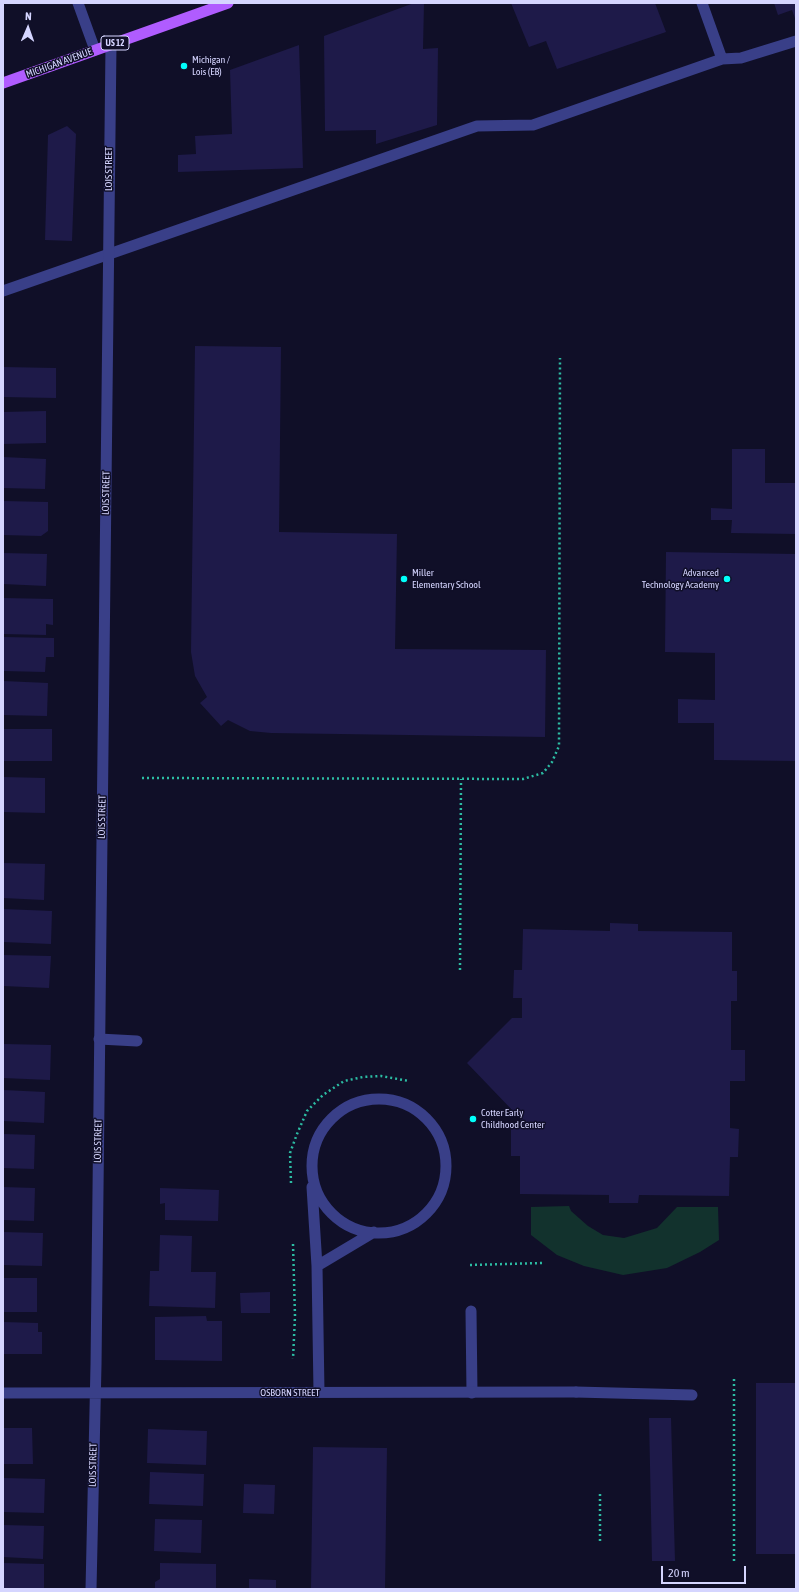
<!DOCTYPE html>
<style>
body{margin:0}
#map{position:relative;width:799px;height:1592px;overflow:hidden;background:#100f28;font-family:"Asap Condensed",sans-serif}
canvas{display:block}
.frame{position:absolute;inset:0;border:4px solid #d5d5ff;pointer-events:none}
.north{position:absolute;left:8px;top:8px;width:40px;height:40px;-webkit-text-stroke:3px #100f28;paint-order:stroke;rotate:2deg;font-size:11px;font-weight:700;line-height:16px;text-align:center;color:#d5d5ff}
.north::after{content:'';display:block;margin:auto;width:14px;height:18px;background:#d5d5ff;clip-path:polygon(50% 0,100% 100%,50% 72%,0 100%)}
.scale{position:absolute;left:661px;top:1566px;width:85px;height:18px;box-sizing:border-box;border:2px solid #d5d5ff;border-top:0;padding-left:5px;font-size:12px;line-height:14px;white-space:nowrap;color:#d5d5ff;-webkit-text-stroke:3px #100f28;paint-order:stroke}
</style>
<div id="map">
<canvas width="799" height="1592"></canvas>
<div class="frame"></div>
<div class="north">N</div>
<div class="scale">20 m</div>
</div>
<script>
const context = document.querySelector('canvas').getContext('2d');
context.lineJoin = 'round';
function fill(path, color) { context.fillStyle = color; context.fill(path, 'evenodd'); }
const shape = rows => new Path2D(rows.map(r => 'M' + r).join(''));
function strokePath(path, color, width, dash) { context.strokeStyle = color; context.lineWidth = width; context.lineCap = dash ? 'butt' : 'round'; context.setLineDash(dash || []); context.stroke(path); }
function drawText(font, color, halo, rows, align = 'center') {
  context.font = font + ' "Asap Condensed",sans-serif'; context.lineWidth = 3; context.setLineDash([]); context.textBaseline = 'middle'; context.strokeStyle = halo; context.fillStyle = color; for (const [text, x, y, turn = 0] of rows) {
    context.save(); context.translate(x, y); context.rotate((+turn || 0) * Math.PI / 180); context.textAlign = isNaN(turn) ? turn : align; if (halo) context.strokeText(text, 0, 0); context.fillText(text, 0, 0); context.restore();
  }
}
fill(shape([
 [569,1206,571,1211,588,1226,603,1235,624,1238,657,1228,677,1207,718,1207,719,1240,700,1252,667,1268,623,1275,584,1266,557,1255,531,1235,531,1207]
]), '#12322d');
fill(shape([
 [414,3,424,3,423,49,438,48,437,125,376,144,376,130,325,131,324,36],
 [511,3,655,3,666,32,557,69,546,41,529,47],
 [774,3,796,3,796,21,792,10,778,15],
 [299,45,303,168,178,172,178,155,196,154,195,136,232,134,230,70],
 [67,126,76,134,72,241,45,240,48,135],
 [195,346,281,347,279,532,397,534,395,649,546,650,545,737,271,733,250,731,228,720,221,726,200,703,207,697,195,676,191,652],
 [3,367,56,368,56,398,3,397],
 [46,411,46,443,3,444,3,412],
 [732,449,765,449,765,483,796,483,796,534,731,533,732,520,711,520,711,508,732,509],
 [3,457,46,459,45,489,3,488],
 [3,501,48,502,48,531,41,536,3,535],
 [666,552,796,554,796,761,714,760,714,723,678,723,678,699,715,700,715,653,665,652],
 [3,553,47,554,46,586,3,584],
 [3,598,53,599,53,625,46,624,46,635,3,634],
 [3,637,54,638,54,657,46,657,45,672,3,671],
 [3,681,48,683,47,716,3,715],
 [3,729,52,729,52,761,3,761],
 [3,777,45,778,45,813,3,812],
 [3,863,45,864,44,900,3,898],
 [3,909,52,911,51,944,3,942],
 [610,923,638,924,638,931,732,932,732,971,737,971,737,1001,731,1001,731,1050,745,1050,745,1081,730,1081,730,1128,739,1129,738,1157,730,1157,729,1196,639,1195,638,1203,609,1203,609,1195,520,1194,520,1156,511,1156,511,1128,520,1128,521,1111,513,1111,467,1063,512,1018,522,1018,522,998,513,998,514,970,522,970,523,929,610,931],
 [3,955,51,956,49,988,3,986],
 [3,1044,51,1045,50,1080,3,1078],
 [3,1090,45,1092,44,1123,3,1121],
 [3,1134,35,1135,34,1169,3,1168],
 [3,1187,35,1188,34,1221,3,1220],
 [160,1188,219,1190,218,1221,165,1220,165,1203,160,1204],
 [3,1232,43,1233,42,1266,3,1265],
 [160,1235,192,1236,191,1272,216,1272,215,1308,149,1306,150,1271,159,1271],
 [3,1278,37,1278,37,1312,3,1312],
 [270,1292,270,1313,241,1313,240,1293],
 [206,1316,207,1321,222,1321,222,1361,155,1360,155,1317],
 [3,1322,38,1323,38,1332,42,1332,42,1354,3,1354],
 [756,1383,796,1383,796,1554,756,1554],
 [649,1418,671,1418,675,1561,652,1561],
 [3,1428,32,1428,33,1464,3,1464],
 [148,1429,207,1431,206,1465,147,1463],
 [313,1447,387,1448,385,1589,311,1589],
 [150,1472,204,1474,203,1506,149,1504],
 [3,1478,45,1479,44,1513,3,1512],
 [244,1484,275,1485,274,1514,243,1513],
 [155,1519,202,1520,201,1553,154,1551],
 [3,1525,44,1526,43,1559,3,1557],
 [3,1563,44,1564,44,1589,3,1589],
 [160,1563,216,1564,216,1589,155,1589,155,1582,160,1579],
 [249,1579,276,1580,276,1589,249,1589]
]), '#1e1a49');
strokePath(shape([
 [142,778,523,779,543,773,552,762,559,746,560,358],
 [460,970,461,779],
 [291,1183,290,1153,297,1134,307,1111,323,1095,344,1081,363,1077,381,1076,409,1081],
 [293,1244,295,1316,293,1359],
 [470,1265,542,1263],
 [600,1541,600,1492],
 [734,1561,734,1378]
]), '#2cbca3', 2.5, [2, 3]);
strokePath(shape([
 [78,3,95,50],
 [702,3,722,59],
 [3,291,477,126,533,125,722,59,741,58,796,41],
 [99,1039,137,1041],
 '312 1166a67 67 0 1 1 134 0a67 67 0 1 1-134 0Z',
 [312,1187,317,1266],
 [471,1311,472,1393],
 [319,1392,317,1266,374,1232],
 [576,1392,692,1395]
]), '#393f88', 11);
strokePath(shape([
 [3,1393,576,1392],
 [91,1589,96,1365,111,45]
]), '#393f88', 11);
strokePath(shape([
 [3,83,228,3]
]), '#b05cff', 11);
for (const [x, y, r, color] of [
 [184,66,4,"#01fffb"],
 [404,579,4,"#01fffb"],
 [727,579,4,"#01fffb"],
 [473,1119,4,"#01fffb"]
]) { const dot = new Path2D(); dot.arc(x, y, r, 0, 2 * Math.PI); context.fillStyle = color; context.fill(dot); strokePath(dot, '#100f28', 1.5); }
for (const [x, y, w] of [
 [115,43,28]
]) { const box = new Path2D(); box.roundRect(x - w / 2, y - 7, w, 14, 3); context.fillStyle = '#100f28'; context.fill(box); strokePath(box, '#d5d5ff', 1); }
drawText('bold 9px', '#d5d5ff', null, [
 ["US 12",115,43]
]);
drawText('10px', '#d5d5ff', '#100f28', [
 ["Michigan /",192,60],
 ["Lois (EB)",192,72],
 ["Miller",412,573],
 ["Elementary School",412,585],
 ["Advanced",719,573,"right"],
 ["Technology Academy",719,585,"right"],
 ["Cotter Early",481,1113],
 ["Childhood Center",481,1125]
], 'left');
drawText('10px', '#d5d5ff', '#100f28', [
 ["MICHIGAN AVENUE",59,63,-20],
 ["LOIS STREET",109,169,-90],
 ["LOIS STREET",106,493,-89],
 ["LOIS STREET",102,817,-89],
 ["LOIS STREET",98,1141,-89],
 ["OSBORN STREET",290,1393],
 ["LOIS STREET",93,1465,-89]
]);
</script>
